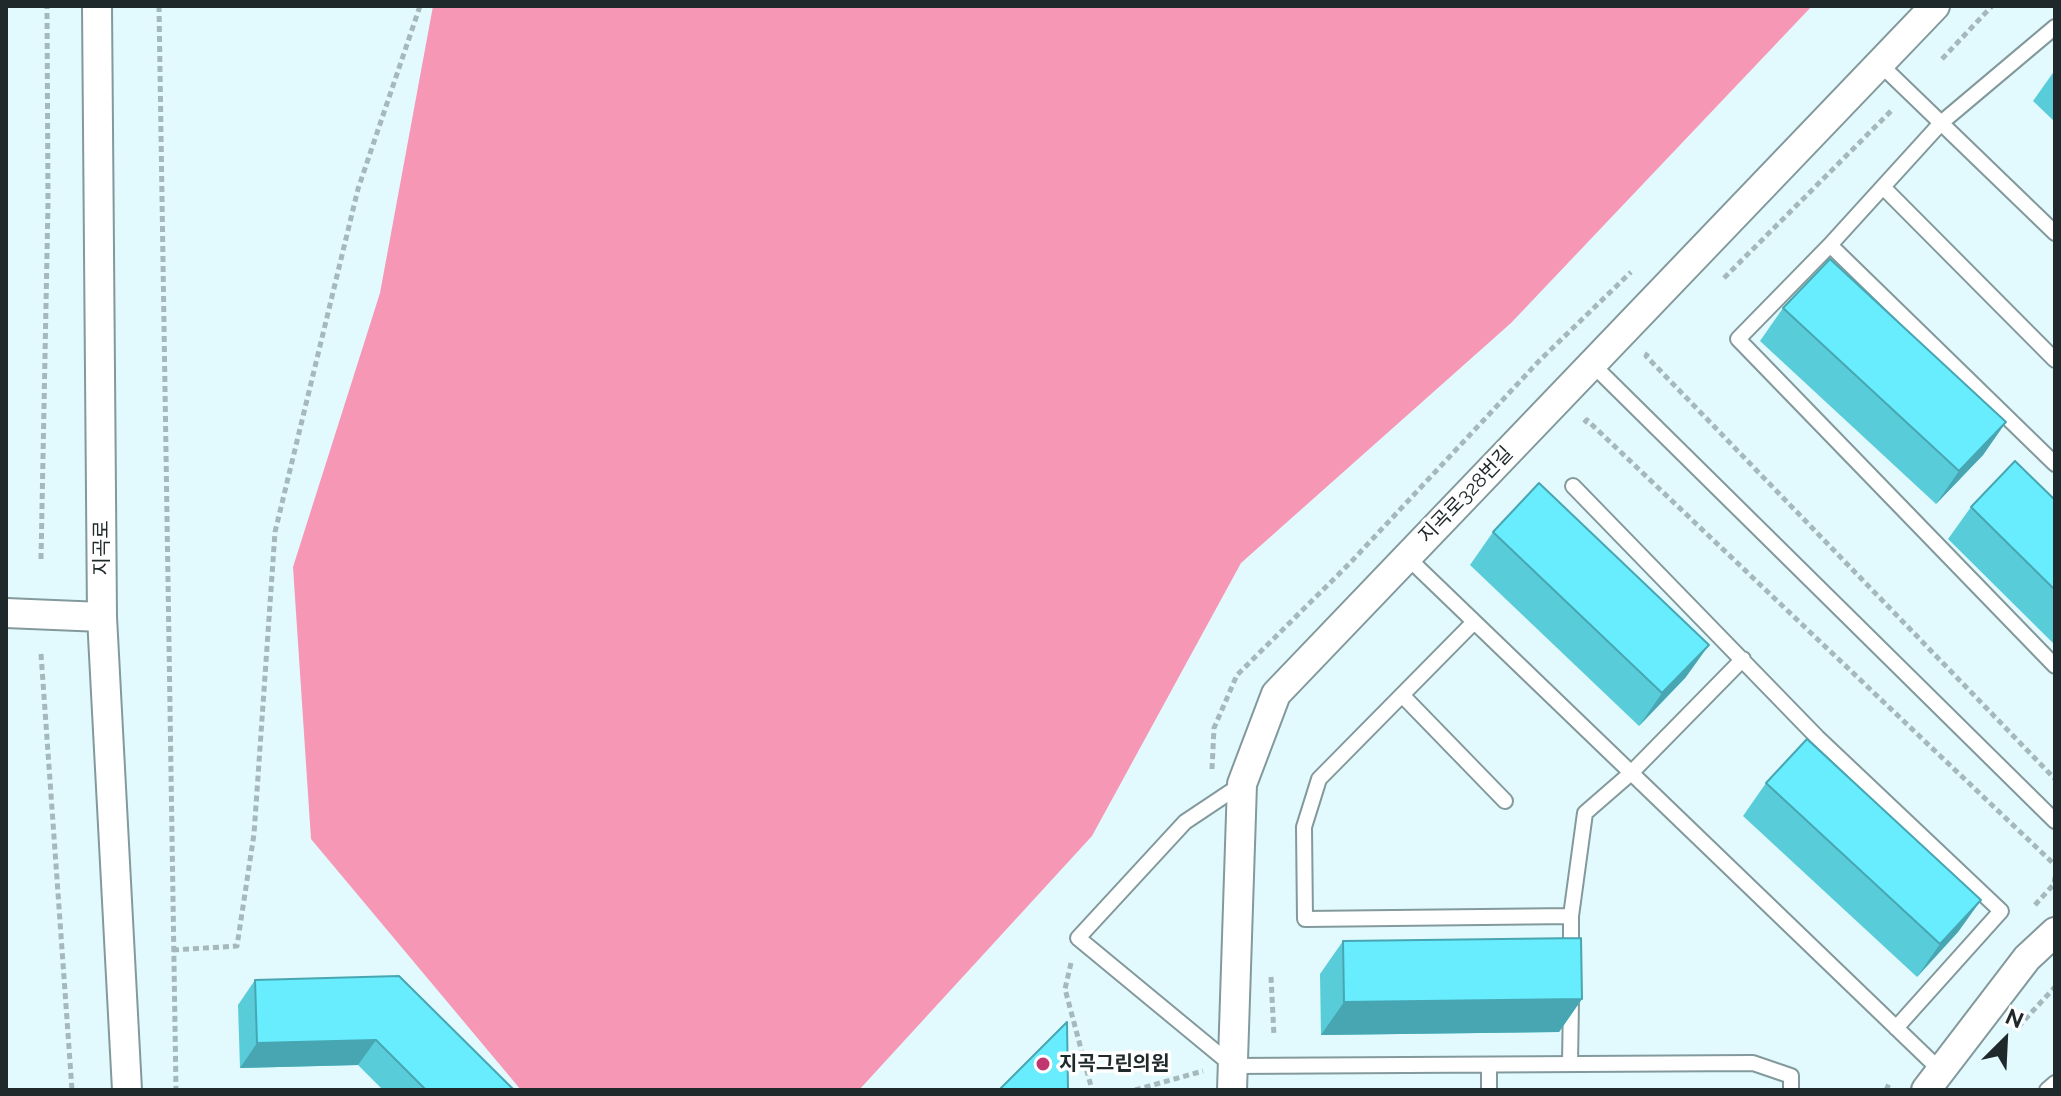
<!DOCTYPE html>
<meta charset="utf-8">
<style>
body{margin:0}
#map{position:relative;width:2061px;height:1096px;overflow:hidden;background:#e2fafd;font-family:Raleway,sans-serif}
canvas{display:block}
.frame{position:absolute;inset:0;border:8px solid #1f282a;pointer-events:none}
.north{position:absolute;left:1965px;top:1000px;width:80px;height:80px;-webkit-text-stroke:6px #fff;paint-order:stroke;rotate:24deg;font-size:22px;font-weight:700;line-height:32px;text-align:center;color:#1f282a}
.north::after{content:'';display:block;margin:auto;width:28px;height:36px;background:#1f282a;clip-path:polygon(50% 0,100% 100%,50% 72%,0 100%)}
</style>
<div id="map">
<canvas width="2061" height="1096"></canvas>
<div class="frame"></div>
<div class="north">N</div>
</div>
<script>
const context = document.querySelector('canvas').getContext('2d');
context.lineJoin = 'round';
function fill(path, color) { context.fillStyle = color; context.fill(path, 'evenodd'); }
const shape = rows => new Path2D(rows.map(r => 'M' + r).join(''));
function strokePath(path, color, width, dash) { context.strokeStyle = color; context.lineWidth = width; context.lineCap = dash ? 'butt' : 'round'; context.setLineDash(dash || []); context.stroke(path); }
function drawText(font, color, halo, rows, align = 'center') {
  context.font = font + ' Raleway,"Noto Sans KR",sans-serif'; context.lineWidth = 7; context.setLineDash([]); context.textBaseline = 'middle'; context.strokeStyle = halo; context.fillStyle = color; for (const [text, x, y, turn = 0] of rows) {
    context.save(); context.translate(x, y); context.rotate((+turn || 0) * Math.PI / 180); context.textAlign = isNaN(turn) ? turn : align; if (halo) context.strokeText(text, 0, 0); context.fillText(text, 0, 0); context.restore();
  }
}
fill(shape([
 [433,6,1812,6,1511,323,1241,563,1092,836,859,1090,521,1090,311,839,293,567,380,293]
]), '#f597b5');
const lane = shape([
 [2055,27,1941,123,1830,245,2055,464],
 [1880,64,2055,233],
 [1883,187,2055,360],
 [1830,245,1738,339,2055,666],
 [1592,364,2055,821],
 [1573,486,1817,737,2001,911,1896,1028],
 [1407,557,1940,1070],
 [1474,622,1319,779,1304,827,1305,919,1571,916,1585,813,1631,773,1743,659],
 [1402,695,1505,801],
 [1242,784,1185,822,1078,938,1233,1066,1753,1063,1791,1076,1791,1090],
 [1571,955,1571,916],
 [1570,1064,1571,1000],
 [1489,1065,1489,1090],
 [2047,1090,2055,1083]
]);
const street = shape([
 [97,6,102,617,127,1090],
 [6,613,102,617],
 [1232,1090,1242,784,1276,694,1935,6],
 [1926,1090,2027,958,2055,932]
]);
strokePath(lane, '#83999c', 18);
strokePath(street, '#83999c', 32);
strokePath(shape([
 [159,6,176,1090],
 [1942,59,1992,6],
 [1724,278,1892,110],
 [1648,353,1646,356,2055,779],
 [1584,423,1587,420,2055,865],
 [41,559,48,203,47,6],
 [41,654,72,1090],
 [1212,769,1214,728,1237,675,1350,563,1539,361,1631,272],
 [2035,905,2054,884,2055,877],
 [173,950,237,946,254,834,275,532,358,189,420,6],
 [1071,963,1065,989,1092,1090],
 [1271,977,1274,1036],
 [2018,1027,2055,987],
 [1135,1090,1203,1071],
 [1886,1090,1889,1084]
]), '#a5b8bb', 5, [6, 4]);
strokePath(lane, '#fff', 14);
strokePath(street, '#fff', 28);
fill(shape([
 [2055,70,2055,122,2033,101],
 [1783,308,2006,422,1983,455,1936,504,1760,341],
 [2055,500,2055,645,1948,539,1971,507],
 [1493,532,1686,677,1639,726,1470,565],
 [1766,783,1981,900,1958,932,1917,977,1743,816],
 [1343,941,1582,999,1559,1032,1321,1035,1320,974],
 [255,980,512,1090,383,1090,358,1065,240,1068,238,1005]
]), '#59ccda');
fill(shape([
 [2006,422,1983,455,1936,504,1959,471],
 [1709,645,1686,677,1639,726,1662,693],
 [1981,900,1958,932,1917,977,1940,944],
 [1582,999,1559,1032,1321,1035,1344,1002],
 [376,1040,358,1065,240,1068,257,1043]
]), '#48a6b2');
const building = shape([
 [1830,259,2006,422,1959,471,1783,308,1830,259],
 [2015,461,2055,500,2055,590,1971,507,2015,461],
 [1539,483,1709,645,1662,693,1493,532,1539,483],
 [1807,739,1981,900,1940,944,1766,783,1807,739],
 [1581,938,1582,999,1344,1002,1343,941,1581,938],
 [399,976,513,1089,512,1090,426,1090,376,1040,257,1043,255,980,399,976],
 [1067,1022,1068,1090,999,1090,1067,1022]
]);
fill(building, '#67edfe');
strokePath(building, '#48a6b2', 2);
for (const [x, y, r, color] of [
 [1043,1064,8,"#c13770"]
]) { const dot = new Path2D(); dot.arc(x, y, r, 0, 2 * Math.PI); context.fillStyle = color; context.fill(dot); strokePath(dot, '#fff', 3); }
drawText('20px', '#1f282a', '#fff', [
 ["지곡로328번길",1466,495,-46],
 ["지곡로",102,548,-90]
]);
drawText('bold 20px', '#1f282a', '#fff', [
 ["지곡그린의원",1059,1064]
], 'left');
</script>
